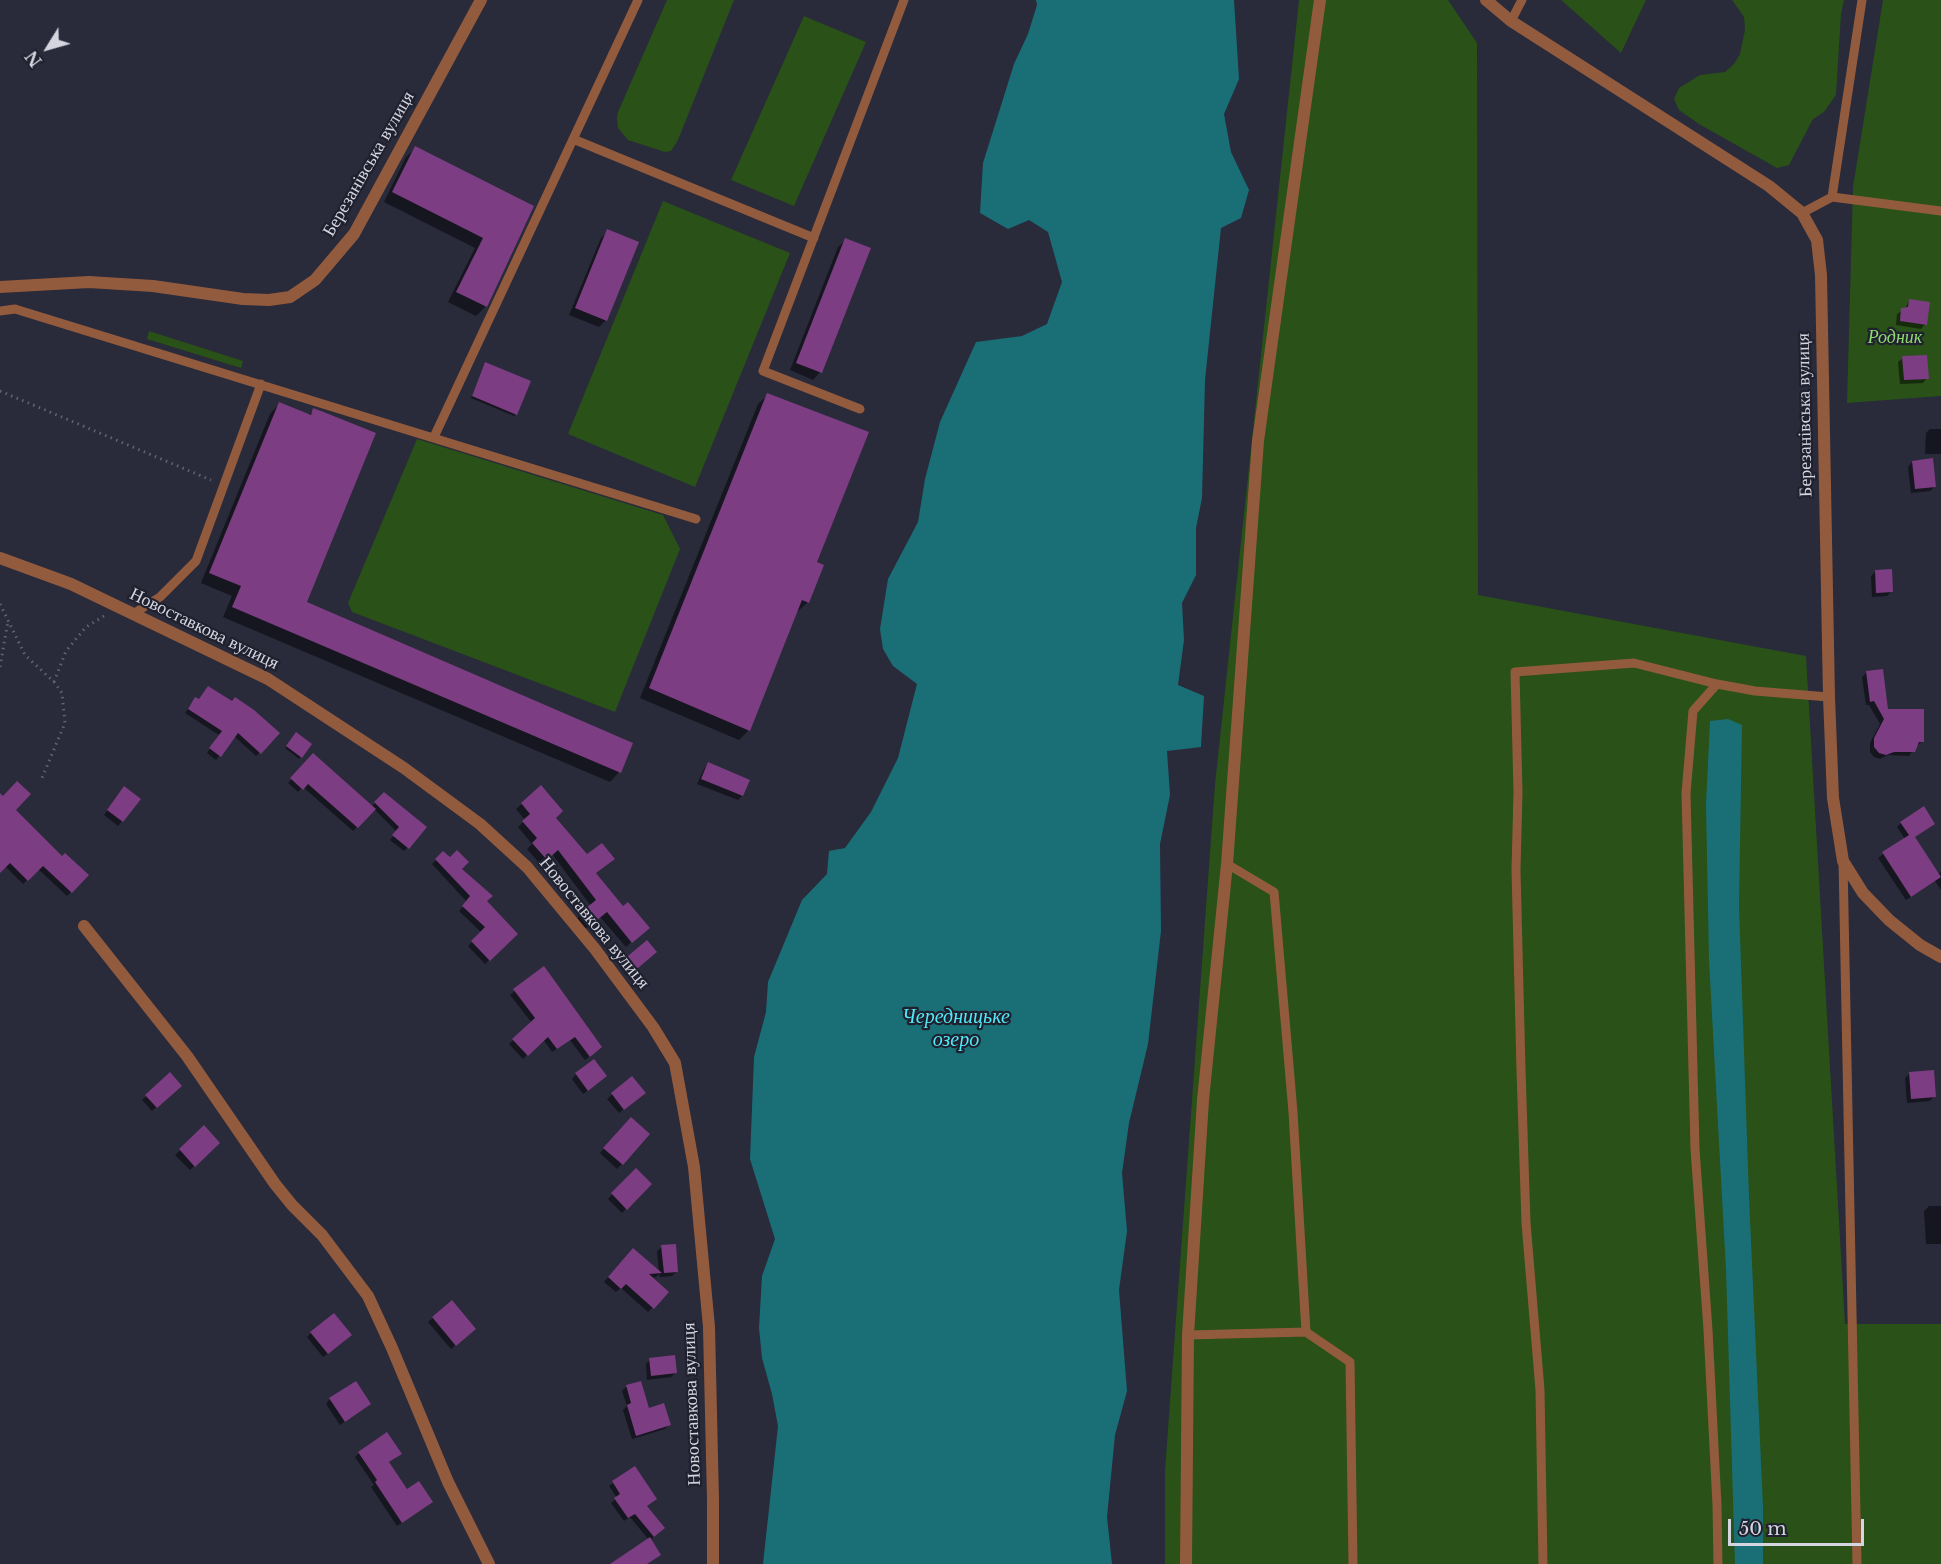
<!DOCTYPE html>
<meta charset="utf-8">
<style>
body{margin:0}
#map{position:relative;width:1941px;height:1564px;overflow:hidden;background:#292a3a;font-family:"Libre Baskerville",serif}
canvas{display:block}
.north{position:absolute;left:18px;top:18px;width:60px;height:60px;-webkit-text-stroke:4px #20212f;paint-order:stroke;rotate:233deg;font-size:16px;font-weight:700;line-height:24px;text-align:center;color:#d4d5df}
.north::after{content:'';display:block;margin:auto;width:21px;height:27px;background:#d4d5df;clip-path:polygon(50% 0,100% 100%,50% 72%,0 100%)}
.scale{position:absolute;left:1728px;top:1519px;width:136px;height:27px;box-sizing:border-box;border:3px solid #d4d5df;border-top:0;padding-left:8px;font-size:18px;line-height:21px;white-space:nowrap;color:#d4d5df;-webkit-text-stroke:4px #20212f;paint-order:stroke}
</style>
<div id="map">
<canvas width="1941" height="1564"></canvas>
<div class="north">N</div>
<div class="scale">50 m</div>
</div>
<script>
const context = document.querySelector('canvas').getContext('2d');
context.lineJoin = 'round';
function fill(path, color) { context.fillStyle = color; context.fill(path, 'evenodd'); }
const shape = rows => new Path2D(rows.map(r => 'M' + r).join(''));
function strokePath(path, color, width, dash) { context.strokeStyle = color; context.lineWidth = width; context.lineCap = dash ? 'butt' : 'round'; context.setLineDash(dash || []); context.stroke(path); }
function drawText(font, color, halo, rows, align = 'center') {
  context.font = font + ' "Libre Baskerville",serif'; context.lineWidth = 4.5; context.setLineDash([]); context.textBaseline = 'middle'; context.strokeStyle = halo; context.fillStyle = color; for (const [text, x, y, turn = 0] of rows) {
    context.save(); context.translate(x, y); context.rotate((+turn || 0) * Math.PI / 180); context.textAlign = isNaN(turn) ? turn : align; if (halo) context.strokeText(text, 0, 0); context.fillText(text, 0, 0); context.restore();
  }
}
fill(shape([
 [667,0,734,0,678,140,671,151,665,152,628,140,618,128,617,119,618,112],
 [1299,0,1448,0,1477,43,1478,595,1806,656,1845,1324,1941,1324,1941,1564,1165,1564,1165,1470,1215,784],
 [1561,0,1646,0,1621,53],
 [1732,0,1844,0,1841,14,1836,95,1824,112,1813,119,1789,165,1777,168,1699,124,1679,110,1674,99,1679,88,1700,75,1725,72,1734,64,1740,54,1745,30,1744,17],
 [1883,0,1941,0,1941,396,1847,403,1853,187],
 [804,16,866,42,794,206,731,180],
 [663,201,790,253,695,487,568,434],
 [149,331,243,361,241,368,147,339],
 [417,439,663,515,680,549,615,712,352,612,348,603]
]), '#295118');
fill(shape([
 [1036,0,1234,0,1239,79,1224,114,1231,152,1249,190,1241,218,1221,228,1205,380,1202,498,1196,528,1196,575,1182,603,1184,640,1178,685,1204,696,1201,747,1167,751,1170,795,1160,844,1161,931,1148,1044,1129,1123,1122,1173,1127,1231,1119,1290,1127,1391,1115,1435,1107,1517,1112,1564,763,1564,778,1426,772,1394,762,1358,759,1328,762,1276,775,1239,750,1159,754,1057,766,1012,768,982,802,900,827,874,829,851,845,848,871,812,898,758,917,684,893,666,883,649,880,629,888,579,918,522,925,479,940,422,976,342,1022,336,1047,324,1062,282,1048,232,1029,220,1008,229,980,213,983,163,1014,64,1028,34,1037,5],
 [1728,719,1742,725,1739,906,1749,1197,1763,1507,1763,1564,1735,1564,1726,1270,1709,960,1706,805,1710,721]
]), '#1a6f77');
fill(shape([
 [416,148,532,207,486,306,476,316,448,302,475,248,384,202,406,157],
 [608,231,606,320,599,327,569,315,601,238],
 [846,240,869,249,820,372,813,380,790,370,838,247],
 [1909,301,1925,324,1921,329,1896,325,1897,314,1905,309],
 [1903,358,1927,378,1923,383,1900,384,1898,362],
 [484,365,516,414,514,416,471,398],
 [768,395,808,602,798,611,796,611,749,730,739,740,640,698,758,404],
 [279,404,308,416,314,410,305,603,619,772,610,782,223,617,232,596,201,583,270,414],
 [1930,429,1941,429,1941,454,1925,454,1926,433],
 [1912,462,1935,486,1930,491,1911,493,1908,467],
 [1876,571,1892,591,1887,596,1872,597,1871,576],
 [1867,672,1887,711,1922,742,1916,746,1909,756,1888,755,1880,759,1874,757,1870,752,1870,743,1880,724,1869,705,1866,705,1862,677],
 [208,688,278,733,256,756,234,736,216,760,207,753,219,735,185,713,192,703,198,701],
 [297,734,310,745,299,759,285,748],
 [313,755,371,807,384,794,425,827,404,851,390,840,397,832,374,809,353,831,303,787,298,792,288,783],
 [708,764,742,796,738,800,697,784,704,769],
 [541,787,554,818,642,933,626,947,600,917,585,929,577,918,591,906,552,854,540,864,527,849,532,844,518,827,525,820,516,809],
 [120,793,122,821,118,826,104,815],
 [0,800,14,810,62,858,87,875,67,896,38,869,23,884,5,866,0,871],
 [1901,823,1933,824,1913,838,1937,874,1941,872,1941,890,1935,881,1906,900,1878,858,1905,839,1897,827],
 [443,853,460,869,485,901,516,934,485,964,468,946,482,933,459,911,467,902,432,864],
 [650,956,627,976,619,966,623,962],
 [544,968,596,1051,585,1060,570,1040,552,1052,543,1039,523,1059,509,1044,532,1023,510,995],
 [1910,1073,1934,1096,1930,1101,1907,1103,1905,1078],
 [576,1074,601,1080,583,1094,572,1079],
 [170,1075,180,1086,152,1111,142,1100],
 [632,1078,639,1097,619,1113,607,1099],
 [631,1119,648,1135,617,1169,600,1153],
 [204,1128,218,1143,190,1170,175,1155],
 [636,1170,650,1184,622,1213,608,1199],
 [1929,1206,1941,1206,1941,1244,1926,1244,1924,1211],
 [662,1247,677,1271,672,1276,660,1277,659,1274,656,1277,651,1278,667,1292,648,1312,621,1288,616,1292,604,1282,633,1250,659,1273,657,1251],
 [433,1318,470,1333,451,1349,428,1322],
 [311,1333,346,1340,323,1357,307,1337],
 [650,1360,676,1372,671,1377,647,1380,646,1364],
 [640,1383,648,1410,669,1425,665,1429,632,1439,623,1410,627,1406,622,1391,626,1387],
 [330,1399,370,1404,340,1425,326,1404],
 [359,1453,396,1458,387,1463,407,1491,427,1506,397,1526,371,1487,374,1485,355,1457],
 [635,1468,646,1506,659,1532,650,1540,646,1564,614,1564,649,1540,630,1517,624,1521,611,1503,617,1498,609,1486]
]), '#0007');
fill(shape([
 [415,146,534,206,487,307,456,292,483,238,392,192],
 [607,229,639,242,607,321,575,308],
 [845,238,871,248,822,373,796,363],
 [1909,299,1930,302,1927,325,1900,321,1901,308,1908,307],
 [1927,355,1929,379,1904,380,1902,356],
 [485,362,531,381,517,415,472,396],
 [767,393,869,432,817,562,824,565,809,603,802,600,750,731,649,688],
 [279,402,311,415,313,408,321,411,376,433,307,602,633,743,621,773,232,607,241,586,209,573],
 [1933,458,1936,487,1915,489,1912,461],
 [1892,569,1893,592,1876,593,1875,570],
 [1883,669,1888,709,1924,709,1924,742,1919,742,1915,752,1894,752,1886,755,1879,753,1874,747,1874,738,1884,719,1874,701,1870,702,1866,671],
 [208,686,232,701,235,697,254,710,280,733,261,754,238,733,221,757,209,748,222,731,188,709,195,697,199,699],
 [296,732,312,744,302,758,286,746],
 [313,753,376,809,358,828,308,784,303,790,290,778],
 [708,762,750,780,743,796,701,779],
 [17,781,31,794,16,810,62,856,65,853,89,875,72,893,43,866,28,881,10,863,0,873,0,793,3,796],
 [541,785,563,811,556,818,587,854,602,843,615,859,596,873,623,906,628,902,650,928,632,943,607,912,592,924,581,912,596,900,558,850,547,860,532,843,537,838,522,821,530,814,521,803],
 [124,786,141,799,123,822,107,810],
 [384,792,427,827,409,849,392,835,399,827,374,802],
 [1924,806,1935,824,1915,837,1941,877,1911,897,1882,852,1909,835,1900,822],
 [457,850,469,862,462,869,493,896,487,901,518,934,490,961,471,941,485,927,462,906,470,896,435,859,443,851,450,857],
 [647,940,657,952,632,973,622,961],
 [544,966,602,1047,590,1057,575,1037,557,1049,548,1037,528,1056,512,1039,535,1018,513,989],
 [594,1059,607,1076,588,1091,575,1073],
 [1934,1070,1936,1097,1911,1099,1909,1072],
 [170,1072,182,1086,157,1108,145,1095],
 [632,1076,646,1093,624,1110,611,1093],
 [631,1117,650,1134,623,1165,603,1148],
 [204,1125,220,1143,195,1167,179,1149],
 [636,1168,652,1184,627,1210,611,1193],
 [676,1244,678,1272,664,1273,661,1245],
 [633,1248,662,1273,649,1274,669,1292,654,1309,626,1284,621,1289,608,1277],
 [452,1300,476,1329,456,1346,432,1317],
 [334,1313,352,1335,328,1354,310,1332],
 [675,1355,677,1373,651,1376,649,1358],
 [356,1381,371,1404,345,1422,329,1398],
 [641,1381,649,1408,664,1403,671,1425,636,1436,627,1405,631,1403,626,1385],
 [387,1432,402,1454,389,1462,407,1489,419,1481,433,1502,402,1523,375,1482,377,1480,358,1452],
 [635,1466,657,1499,647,1506,665,1528,654,1537,635,1514,628,1518,614,1498,620,1494,612,1481],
 [650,1537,661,1555,647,1564,610,1564]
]), '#7d3d82');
strokePath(shape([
 [0,391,211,480],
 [0,604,25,655,54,682,62,693,65,723,42,778],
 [0,667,8,621],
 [54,682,66,651,86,627,104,616]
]), '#626371', 3, [1.5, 4.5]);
strokePath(shape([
 [1511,21,1522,0],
 [573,139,814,238],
 [1832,197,1862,0],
 [1802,213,1832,197,1941,211],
 [0,311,15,309,696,519],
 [860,409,763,371,904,0],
 [434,437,638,0],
 [133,614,160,597,196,561,261,384],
 [1717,684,1693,711,1686,793,1695,1149,1708,1330,1717,1505,1718,1564],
 [1843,861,1857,1564],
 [1227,864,1274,892,1293,1112,1306,1332,1350,1362,1353,1564],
 [1188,1335,1306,1332],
 [1543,1564,1540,1390,1526,1223,1521,1070,1516,870,1518,792,1515,672,1634,663,1717,684,1755,691,1829,697]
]), '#935b3e', 9);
strokePath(shape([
 [1486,0,1511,21,1769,186,1802,213,1817,240,1821,275,1829,697,1833,798,1843,861,1863,893,1889,920,1920,945,1941,957],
 [0,287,89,282,153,286,243,299,269,300,290,297,315,280,354,234,481,0],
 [0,558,71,584,268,679,404,768,480,824,527,867,595,949,653,1027,675,1063,694,1167,709,1327,713,1500,713,1564],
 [84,926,187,1056,275,1184,292,1205,322,1235,368,1296,392,1348,448,1482,489,1564],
 [1186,1564,1188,1335,1203,1100,1227,864,1258,441,1320,0]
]), '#935b3e', 12);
drawText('18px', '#d4d5df', '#20212f', [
 ["Березанівська вулиця",369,164,-60],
 ["Березанівська вулиця",1805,415,-91],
 ["Новоставкова вулиця",204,629,26],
 ["Новоставкова вулиця",594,923,51],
 ["Новоставкова вулиця",692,1404,-92]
]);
drawText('italic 18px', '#8eda70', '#20212f', [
 ["Родник",1895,338]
]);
drawText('italic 20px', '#50e9f7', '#20212f', [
 ["Чередницьке",956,1017],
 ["озеро",956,1040]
]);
</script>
